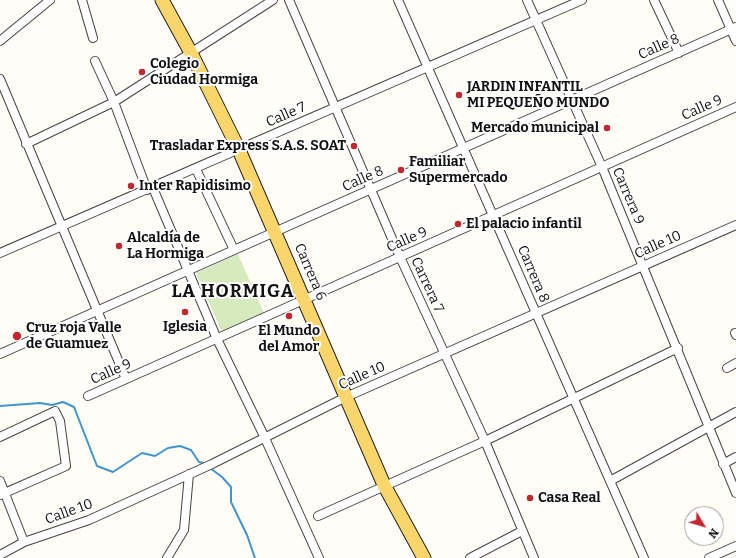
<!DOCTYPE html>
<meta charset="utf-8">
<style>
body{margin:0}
#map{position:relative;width:736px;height:558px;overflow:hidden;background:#fffdf5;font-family:Bitter,serif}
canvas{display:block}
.north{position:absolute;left:684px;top:506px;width:40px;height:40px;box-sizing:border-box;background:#fff;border:1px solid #a0a0a0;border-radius:50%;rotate:128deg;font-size:11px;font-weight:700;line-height:16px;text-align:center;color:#111}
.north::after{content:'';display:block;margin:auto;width:14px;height:18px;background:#c4262e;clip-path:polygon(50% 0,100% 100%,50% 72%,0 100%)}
</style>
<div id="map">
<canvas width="736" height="558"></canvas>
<div class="north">N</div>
</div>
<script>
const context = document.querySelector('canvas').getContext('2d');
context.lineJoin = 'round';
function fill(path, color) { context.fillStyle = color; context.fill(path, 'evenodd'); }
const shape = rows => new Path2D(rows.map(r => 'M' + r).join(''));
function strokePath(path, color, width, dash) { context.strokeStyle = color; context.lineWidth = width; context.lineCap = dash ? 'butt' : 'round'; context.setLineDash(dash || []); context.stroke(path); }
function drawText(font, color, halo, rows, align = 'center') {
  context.font = font + ' Bitter,serif'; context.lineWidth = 4; context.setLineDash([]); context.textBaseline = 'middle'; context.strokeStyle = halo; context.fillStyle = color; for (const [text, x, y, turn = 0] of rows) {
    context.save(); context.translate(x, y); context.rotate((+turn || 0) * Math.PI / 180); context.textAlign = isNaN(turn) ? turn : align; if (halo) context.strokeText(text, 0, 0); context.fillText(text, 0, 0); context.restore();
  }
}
fill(shape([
 [238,254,264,313,222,332,196,273]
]), '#d5ebbd');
strokePath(shape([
 [0,406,40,403,52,405,63,402,74,407,97,466,113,472,142,453,155,456,168,448,180,446,191,450,199,462,207,464],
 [210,468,222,477,231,487,231,502,247,535,255,558]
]), '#3f96cf', 2);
const minor = shape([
 [82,0,93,38],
 [289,0,400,257,485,441,534,558],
 [398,0,644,558],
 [527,0,602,167,736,493],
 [654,0,679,53],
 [718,0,736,41],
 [0,41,50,0],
 [95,61,114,102,147,190],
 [0,79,126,379],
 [26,144,114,102,273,0],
 [196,169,234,250],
 [153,188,217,339,264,436,319,558],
 [0,253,582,0],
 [735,333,736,335],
 [0,354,736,27],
 [727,368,736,363],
 [88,396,736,107],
 [0,437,55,411,60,421,66,466,0,495],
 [723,464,736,457],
 [0,481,24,542],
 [610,481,736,412],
 [318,516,485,441,678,348],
 [0,555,24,542,89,520,212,464,346,397,736,225],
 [167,558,184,530,189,474],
 [470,558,522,531],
 [709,558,736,546]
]);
const primary = shape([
 [162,0,191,53,239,150,384,485,424,558]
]);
strokePath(minor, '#444', 10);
strokePath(primary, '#222', 15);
strokePath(minor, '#fff', 8);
strokePath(primary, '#f9d66b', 13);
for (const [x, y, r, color] of [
 [142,72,4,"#c4262e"],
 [459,95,4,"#c4262e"],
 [607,128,4,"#c4262e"],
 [354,146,4,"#c4262e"],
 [401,170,4,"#c4262e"],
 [131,186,4,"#c4262e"],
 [458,224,4,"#c4262e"],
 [119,246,4,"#c4262e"],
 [185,312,4,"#c4262e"],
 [289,316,4,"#c4262e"],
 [17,336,5,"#c4262e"],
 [530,498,4,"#c4262e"]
]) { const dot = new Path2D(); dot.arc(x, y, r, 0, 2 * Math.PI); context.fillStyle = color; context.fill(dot); strokePath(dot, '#fff', 1.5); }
drawText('14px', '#111', '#fff', [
 ["Calle 8",659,47,-24],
 ["Calle 9",702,108,-24],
 ["Calle 7",286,115,-24],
 ["Calle 8",363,179,-24],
 ["Carrera 9",628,196,67],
 ["Calle 9",407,240,-24],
 ["Calle 10",658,245,-24],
 ["Carrera 6",310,272,67],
 ["Carrera 8",533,274,67],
 ["Carrera 7",427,285,65],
 ["Calle 9",111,372,-24],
 ["Calle 10",362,376,-24],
 ["Calle 10",69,512,-20]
]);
drawText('bold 14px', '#111', '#fff', [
 ["Colegio",150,64],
 ["Ciudad Hormiga",150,80],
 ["JARDIN INFANTIL",467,87],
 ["MI PEQUEÑO MUNDO",467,103],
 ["Mercado municipal",599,128,"right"],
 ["Trasladar Express S.A.S. SOAT",346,146,"right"],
 ["Familiar",409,162],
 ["Supermercado",409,178],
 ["Inter Rapidisimo",139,186],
 ["El palacio infantil",466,224],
 ["Alcaldía de",127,238],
 ["La Hormiga",127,254],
 ["Iglesia",185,327,"center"],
 ["Cruz roja Valle",26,328],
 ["de Guamuez",26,344],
 ["El Mundo",289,331,"center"],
 ["del Amor",289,347,"center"],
 ["Casa Real",538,498]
], 'left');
context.letterSpacing = '1px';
drawText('bold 18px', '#111', '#fff', [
 ["LA HORMIGA",233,292]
]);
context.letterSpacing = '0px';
</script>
